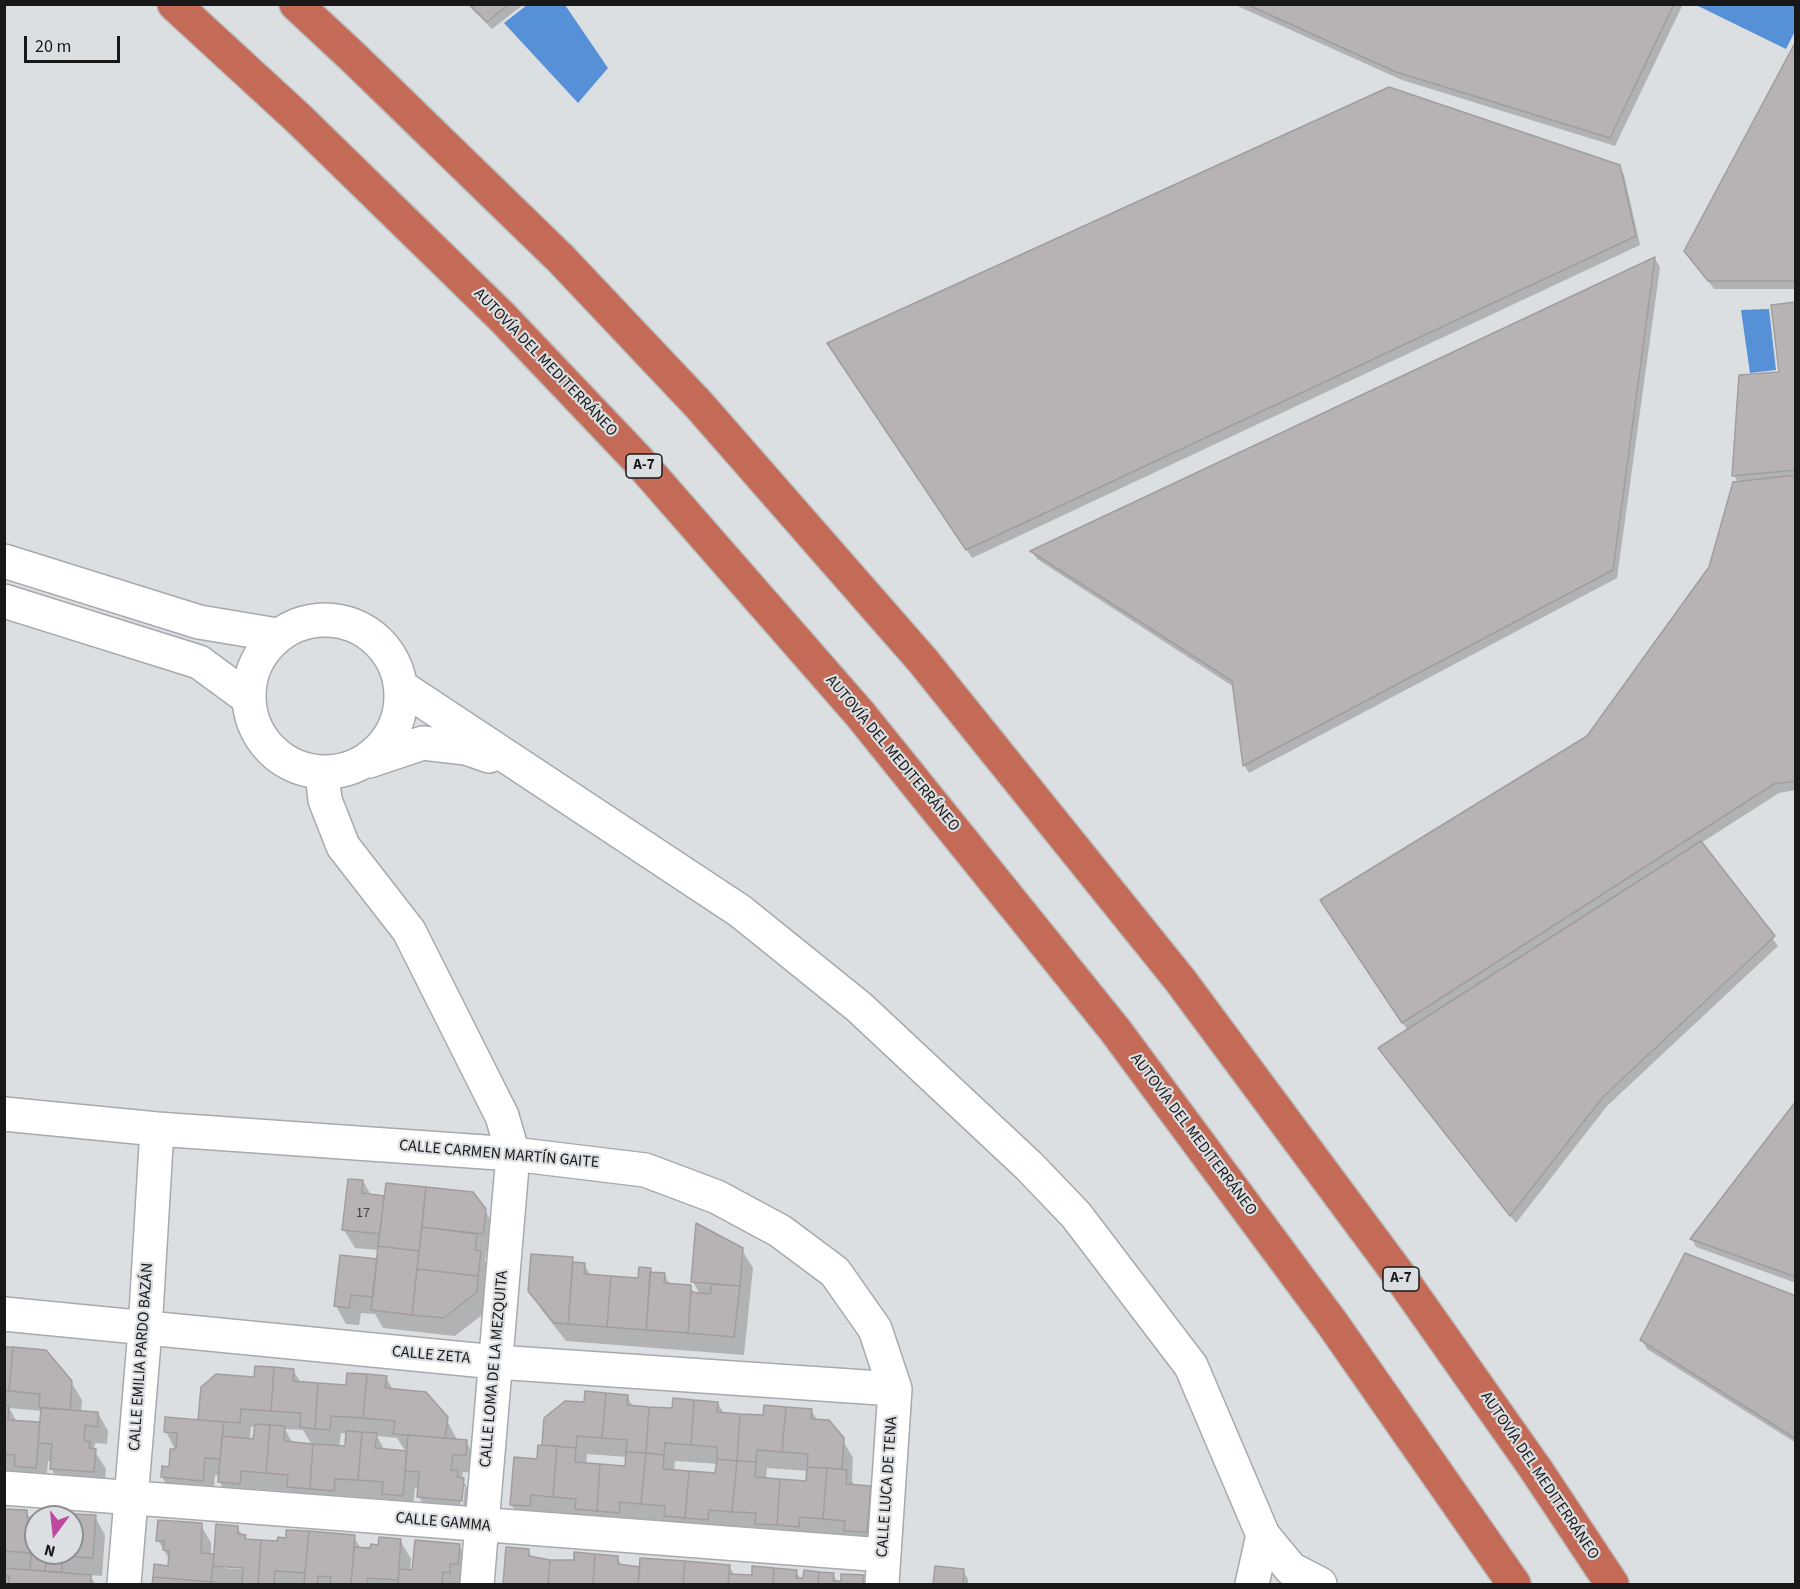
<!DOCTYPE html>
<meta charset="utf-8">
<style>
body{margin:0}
#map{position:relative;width:1800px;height:1589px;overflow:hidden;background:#dcdfe2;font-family:"Source Sans 3",sans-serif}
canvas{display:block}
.frame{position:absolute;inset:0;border:6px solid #181819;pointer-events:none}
.north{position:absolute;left:24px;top:1505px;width:60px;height:60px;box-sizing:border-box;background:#dcdfe2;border:2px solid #8e8f92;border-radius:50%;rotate:195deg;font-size:16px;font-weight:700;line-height:24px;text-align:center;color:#181819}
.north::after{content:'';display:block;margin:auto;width:21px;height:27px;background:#bd49a1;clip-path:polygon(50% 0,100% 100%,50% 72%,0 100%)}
.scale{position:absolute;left:24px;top:36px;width:96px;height:27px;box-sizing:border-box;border:3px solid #181819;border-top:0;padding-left:8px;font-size:18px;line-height:21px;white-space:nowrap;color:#181819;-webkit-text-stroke:4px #dcdfe2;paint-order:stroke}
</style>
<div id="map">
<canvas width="1800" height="1589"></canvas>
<div class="frame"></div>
<div class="north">N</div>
<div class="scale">20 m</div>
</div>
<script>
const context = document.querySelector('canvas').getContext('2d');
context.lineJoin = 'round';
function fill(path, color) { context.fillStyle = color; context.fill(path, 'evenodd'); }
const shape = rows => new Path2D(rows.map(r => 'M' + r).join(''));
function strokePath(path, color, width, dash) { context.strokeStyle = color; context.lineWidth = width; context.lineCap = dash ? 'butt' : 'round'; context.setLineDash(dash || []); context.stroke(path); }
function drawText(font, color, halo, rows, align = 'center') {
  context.font = font + ' "Source Sans 3",sans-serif'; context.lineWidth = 4.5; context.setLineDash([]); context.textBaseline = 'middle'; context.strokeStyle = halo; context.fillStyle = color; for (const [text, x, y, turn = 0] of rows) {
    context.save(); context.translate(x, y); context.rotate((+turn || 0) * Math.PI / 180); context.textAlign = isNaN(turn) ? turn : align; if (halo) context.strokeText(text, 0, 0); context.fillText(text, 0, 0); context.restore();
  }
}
fill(shape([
 [527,5,565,5,608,68,578,103,504,23],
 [1696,5,1795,5,1795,31,1786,49],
 [1769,309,1776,370,1750,373,1741,310]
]), '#5690d7');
fill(shape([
 [467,4,524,4,492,29],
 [1233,4,1683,4,1615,146,1402,80],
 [1796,44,1796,289,1714,289,1686,251],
 [1619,166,1624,175,1640,245,972,558,834,352],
 [1655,259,1660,267,1617,578,1249,773,1244,765,1234,687,1037,559,1032,551],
 [1796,303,1796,790,1779,793,1701,843,1778,946,1607,1106,1516,1223,1385,1057,1380,1048,1408,1031,1326,909,1588,737,1711,568,1738,483,1734,475,1780,373],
 [1796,1104,1796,1283,1696,1247,1692,1239],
 [363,1181,371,1195,386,1197,387,1184,472,1194,485,1210,495,1228,493,1252,487,1251,485,1261,491,1271,487,1311,455,1336,383,1328,375,1314,361,1313,359,1325,346,1324,336,1306,379,1260,380,1250,355,1248,344,1230],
 [697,1225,742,1250,753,1268,744,1355,566,1341,541,1309,530,1290,572,1259,575,1264,584,1264,591,1276,639,1280,650,1269,652,1273,664,1274,670,1285,690,1286,695,1294,700,1294,693,1282],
 [1796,1298,1796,1443,1647,1349,1642,1340],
 [4,1348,71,1382,82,1400,81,1412,98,1413,108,1431,107,1444,95,1443,94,1450,106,1469,104,1490,62,1487,51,1468,52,1461,48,1461,46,1485,26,1484,19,1472,4,1471],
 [9,1408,42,1411,42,1424,17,1422],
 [293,1370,301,1383,347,1386,386,1377,393,1390,446,1418,457,1440,466,1441,476,1460,476,1473,463,1472,462,1479,473,1498,472,1519,430,1515,419,1497,420,1489,415,1488,412,1514,394,1512,387,1500,368,1498,345,1496,344,1509,299,1505,292,1492,251,1489,250,1501,230,1499,219,1481,220,1476,215,1475,213,1499,173,1495,162,1477,170,1468,176,1451,166,1432,199,1422,255,1379],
 [251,1427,256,1427,255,1440,250,1440],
 [285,1429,303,1430,312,1445,293,1444],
 [341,1433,348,1434,346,1448,339,1447],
 [377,1436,397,1438,406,1452,385,1451],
 [462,1487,465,1487,463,1508,460,1508],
 [627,1396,633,1407,673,1410,718,1403,724,1414,764,1417,811,1410,818,1421,842,1439,853,1458,852,1481,855,1486,870,1487,881,1506,877,1550,522,1523,511,1504,539,1460,544,1447,546,1419,585,1403],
 [587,1454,627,1457,626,1468,586,1464],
 [675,1461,718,1464,717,1475,674,1471],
 [767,1468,808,1471,807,1482,766,1479],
 [4,1510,26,1512,31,1519,36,1522,36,1553,72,1553,72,1523,95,1517,105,1535,102,1576,90,1575,95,1584,6,1584],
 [201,1525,211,1543,211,1556,215,1556,237,1528,247,1540,279,1543,287,1539,288,1531,354,1537,361,1549,400,1540,411,1559,410,1571,459,1545,469,1563,467,1582,460,1582,460,1584,154,1584,155,1566,170,1568,169,1559,158,1540],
 [224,1565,251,1567,250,1570,224,1568],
 [508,1549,528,1551,533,1560,566,1563,617,1557,622,1566,641,1569,729,1566,735,1576,796,1571,801,1580,833,1574,838,1583,863,1577,867,1584,505,1584],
 [937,1568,963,1571,968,1579,968,1584,935,1584]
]), '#0003');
const building = shape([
 [469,4,509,4,487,22,469,4],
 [1246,4,1674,4,1610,138,1396,72,1246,4],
 [1796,41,1796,281,1708,281,1684,251,1796,41],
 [1389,87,1620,165,1636,236,966,550,827,343,1389,87],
 [1655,257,1613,570,1243,766,1232,681,1030,551,1655,257],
 [1796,302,1796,470,1732,476,1739,375,1779,372,1771,305,1796,302],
 [1796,475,1796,781,1774,784,1402,1023,1320,900,1587,736,1709,567,1733,482,1796,475],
 [1701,841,1775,936,1603,1097,1510,1216,1378,1048,1701,841],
 [1796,1101,1796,1277,1690,1239,1796,1101],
 [348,1179,363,1180,362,1193,384,1196,380,1234,342,1230,348,1179],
 [386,1183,426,1187,419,1251,378,1246,386,1183],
 [426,1187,473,1192,486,1209,483,1234,422,1227,426,1187],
 [696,1223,743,1248,740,1286,691,1282,696,1223],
 [422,1227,477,1234,475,1250,481,1251,478,1276,417,1269,422,1227],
 [378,1246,419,1251,412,1315,371,1310,378,1246],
 [1685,1253,1796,1296,1796,1439,1640,1340,1685,1253],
 [531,1254,573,1257,568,1324,554,1323,528,1291,531,1254],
 [340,1255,377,1259,373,1297,351,1295,349,1308,334,1306,340,1255],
 [573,1262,585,1263,584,1274,611,1276,607,1327,568,1324,573,1262],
 [639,1267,651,1268,646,1330,607,1327,611,1276,638,1278,639,1267],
 [417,1269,478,1276,477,1292,444,1318,412,1315,417,1269],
 [650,1272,665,1273,664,1283,691,1285,688,1333,646,1330,650,1272],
 [712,1284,740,1286,734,1337,688,1333,691,1292,710,1294,712,1284],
 [4,1347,13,1347,9,1391,4,1391,4,1347],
 [13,1347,46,1350,72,1381,70,1410,39,1407,40,1394,9,1391,13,1347],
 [255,1366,274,1367,271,1411,241,1409,240,1423,198,1420,201,1387,216,1374,254,1377,255,1366],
 [274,1367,294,1369,293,1381,318,1383,315,1429,300,1427,301,1413,271,1411,274,1367],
 [347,1373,367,1374,363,1418,331,1416,330,1430,315,1429,318,1383,346,1385,347,1373],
 [367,1374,387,1376,385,1388,426,1392,448,1417,445,1438,393,1434,395,1421,363,1418,367,1374],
 [585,1391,606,1393,602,1438,577,1436,576,1448,542,1445,544,1418,565,1401,584,1402,585,1391],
 [606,1393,628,1395,627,1405,649,1407,646,1453,626,1452,627,1440,602,1438,606,1393],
 [673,1398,694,1400,691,1445,665,1443,664,1455,646,1453,649,1407,672,1408,673,1398],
 [694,1400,718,1402,717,1412,740,1414,737,1461,717,1459,717,1447,691,1445,694,1400],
 [4,1405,9,1406,8,1420,40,1422,36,1468,14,1466,15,1455,4,1454,4,1405],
 [764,1405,786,1407,782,1452,757,1450,756,1462,737,1461,740,1414,763,1415,764,1405],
 [786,1407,812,1409,811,1419,829,1420,844,1438,842,1469,807,1467,808,1454,782,1452,786,1407],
 [41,1408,98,1412,98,1427,85,1425,84,1441,90,1442,89,1448,96,1449,94,1472,50,1469,52,1444,38,1443,41,1408],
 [165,1417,224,1422,220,1459,205,1458,203,1481,161,1477,162,1466,169,1467,170,1449,176,1449,177,1433,164,1432,165,1417],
 [255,1424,270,1425,266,1473,241,1471,240,1484,218,1482,222,1436,253,1439,255,1424],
 [270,1425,285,1426,284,1441,313,1444,310,1489,287,1487,288,1475,266,1473,270,1425],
 [346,1431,362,1432,358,1480,335,1479,334,1491,310,1489,313,1444,345,1446,346,1431],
 [362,1432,377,1433,375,1448,407,1451,403,1496,382,1494,383,1482,358,1480,362,1432],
 [408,1435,467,1440,466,1455,453,1455,451,1470,458,1470,457,1477,464,1478,462,1501,417,1497,419,1472,405,1471,408,1435],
 [538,1445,557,1446,553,1497,531,1495,530,1506,510,1505,514,1457,537,1459,538,1445],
 [557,1446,576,1448,575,1462,600,1464,597,1511,575,1509,576,1499,553,1497,557,1446],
 [626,1452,646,1453,641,1504,620,1502,619,1513,597,1511,600,1464,625,1466,626,1452],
 [646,1453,664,1455,663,1469,689,1471,685,1518,664,1516,665,1506,641,1504,646,1453],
 [717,1459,737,1461,732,1512,709,1510,708,1520,685,1518,689,1471,715,1473,717,1459],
 [737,1461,756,1462,755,1477,780,1479,777,1525,755,1524,756,1513,732,1512,737,1461],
 [807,1467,827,1468,823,1519,800,1517,799,1527,777,1525,780,1479,806,1481,807,1467],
 [827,1468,847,1470,846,1484,871,1486,867,1532,844,1531,845,1521,823,1519,827,1468],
 [4,1509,27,1510,27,1518,36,1520,36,1553,47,1553,45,1571,30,1570,31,1553,4,1551,4,1509],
 [72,1514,96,1515,93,1558,62,1556,62,1572,45,1571,47,1553,72,1553,72,1514],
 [158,1520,202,1523,201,1553,214,1554,211,1582,153,1577,154,1564,168,1566,169,1551,163,1550,164,1541,156,1541,158,1520],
 [216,1524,238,1526,238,1534,246,1535,245,1539,261,1540,258,1584,242,1584,243,1568,213,1566,216,1524],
 [286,1530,309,1531,305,1573,275,1571,274,1584,258,1584,261,1540,277,1541,278,1537,286,1538,286,1530],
 [309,1531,355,1535,351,1584,330,1584,331,1577,318,1576,317,1584,304,1584,309,1531],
 [379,1537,401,1539,398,1580,368,1578,367,1584,351,1584,354,1547,370,1548,371,1544,378,1545,379,1537],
 [415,1540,460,1544,458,1564,450,1564,450,1573,443,1572,442,1584,398,1584,399,1569,412,1570,415,1540],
 [506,1547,529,1549,529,1556,550,1560,548,1584,503,1584,506,1547],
 [574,1552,595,1554,593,1584,548,1584,550,1560,574,1560,574,1552],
 [595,1554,618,1556,618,1564,640,1567,638,1584,593,1584,595,1554],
 [640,1558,685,1561,683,1584,638,1584,640,1558],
 [685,1561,730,1565,728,1584,683,1584,685,1561],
 [752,1566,774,1568,773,1584,728,1584,729,1574,752,1575,752,1566],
 [935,1566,964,1569,963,1584,933,1584,935,1566],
 [4,1568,91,1575,91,1584,9,1584,9,1576,4,1576,4,1568],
 [774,1568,797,1570,796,1578,803,1578,804,1570,819,1572,818,1584,773,1584,774,1568],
 [819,1572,834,1573,833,1581,841,1581,841,1574,864,1575,863,1584,818,1584,819,1572],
 [153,1577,214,1582,214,1584,152,1584,153,1577]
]);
fill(building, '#b7b3b4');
strokePath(building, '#a19d9e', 1.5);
const minor = shape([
 [4,561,199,622,277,635],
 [4,601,199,662,248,698],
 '249 696a76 76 0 1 1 152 0a76 76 0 1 1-152 0Z',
 [403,688,740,911,859,1007,1029,1166,1076,1215,1191,1366,1263,1535,1291,1569,1320,1584],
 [369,761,423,743,466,748,489,756],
 [322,773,325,800,343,846,409,931,502,1116,513,1154,477,1584],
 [4,1114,157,1129,513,1154,645,1170,717,1197,780,1231,835,1272,875,1329,895,1389,882,1584],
 [4,1314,496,1362,895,1389],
 [4,1488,883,1555],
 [124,1584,145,1330,157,1129],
 [1252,1584,1263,1535]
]);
const highway = shape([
 [174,4,299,119,502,317,638,460,860,714,1115,1030,1332,1323,1514,1584],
 [296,4,355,59,561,259,699,405,923,661,1180,980,1399,1275,1535,1468,1612,1584]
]);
strokePath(minor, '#a7a9ac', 36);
strokePath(highway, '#bababa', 36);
strokePath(minor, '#fff', 33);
strokePath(highway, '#c46b58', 33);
drawText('14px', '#403f40', null, [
 ["17",363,1214]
]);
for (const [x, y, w] of [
 [644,466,36],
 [1401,1279,36]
]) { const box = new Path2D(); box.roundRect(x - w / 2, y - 12, w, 24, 4.5); context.fillStyle = '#dcdfe2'; context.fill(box); strokePath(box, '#181819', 1.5); }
drawText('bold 15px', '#181819', null, [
 ["A-7",644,466],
 ["A-7",1401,1279]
]);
drawText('16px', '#181819', '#dcdfe2', [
 ["AUTOVÍA DEL MEDITERRÁNEO",545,363,46],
 ["AUTOVÍA DEL MEDITERRÁNEO",892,754,50],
 ["AUTOVÍA DEL MEDITERRÁNEO",1193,1135,53],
 ["CALLE CARMEN MARTÍN GAITE",499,1155,5],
 ["CALLE ZETA",431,1356,5],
 ["CALLE EMILIA PARDO BAZÁN",142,1357,-86],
 ["CALLE LOMA DE LA MEZQUITA",495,1369,-85],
 ["AUTOVÍA DEL MEDITERRÁNEO",1539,1476,56],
 ["CALLE LUCA DE TENA",888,1487,-86],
 ["CALLE GAMMA",443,1523,5]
]);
</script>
